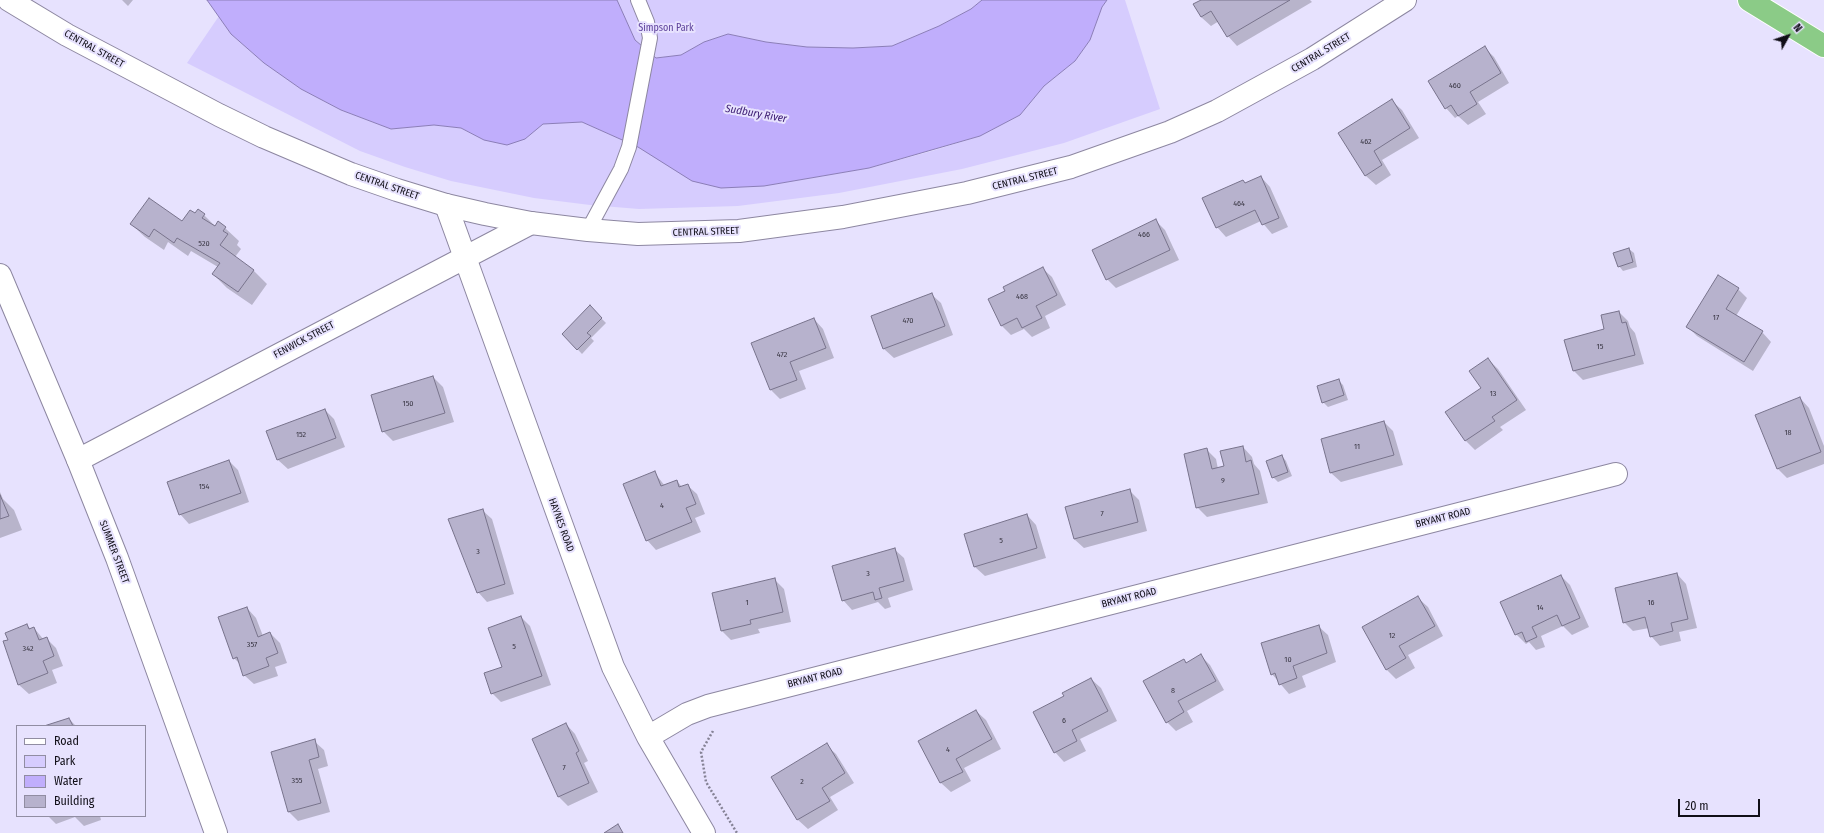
<!DOCTYPE html>
<style>
body{margin:0}
#map{position:relative;width:1824px;height:833px;overflow:hidden;background:#e7e2fe;font-family:"Fira Sans Condensed",sans-serif}
canvas{display:block}
.legend{position:absolute;left:16px;top:725px;width:130px;height:92px;box-sizing:border-box;background:#e7e2fe;border:1px solid #918da2;margin:0;padding:5px 7px;list-style:none;font-size:12px;color:#100e17}
.legend li{display:flex;align-items:center;gap:8px;height:20px}
.legend b{width:20px;border:1px solid #918da2}
.north{position:absolute;left:1768px;top:16px;width:40px;height:40px;-webkit-text-stroke:3px #e7e2fe;paint-order:stroke;rotate:50deg;font-size:11px;font-weight:700;line-height:16px;text-align:center;color:#100e17}
.north::after{content:'';display:block;margin:auto;width:14px;height:18px;background:#100e17;clip-path:polygon(50% 0,100% 100%,50% 72%,0 100%)}
.scale{position:absolute;left:1678px;top:799px;width:82px;height:18px;box-sizing:border-box;border:2px solid #100e17;border-top:0;padding-left:5px;font-size:12px;line-height:14px;white-space:nowrap;color:#100e17;-webkit-text-stroke:3px #e7e2fe;paint-order:stroke}
</style>
<div id="map">
<canvas width="1824" height="833"></canvas>
<ul class="legend">
<li><b style="height:5px;background:#fff"></b>Road</li>
<li><b style="height:11px;background:#d6ccfe"></b>Park</li>
<li><b style="height:11px;background:#c0aefc"></b>Water</li>
<li><b style="height:11px;background:#b7b2cd"></b>Building</li>
</ul>
<div class="north">N</div>
<div class="scale">20 m</div>
</div>
<script>
const context = document.querySelector('canvas').getContext('2d');
context.lineJoin = 'round';
function fill(path, color) { context.fillStyle = color; context.fill(path, 'evenodd'); }
const shape = rows => new Path2D(rows.map(r => 'M' + r).join(''));
function strokePath(path, color, width, dash) { context.strokeStyle = color; context.lineWidth = width; context.lineCap = dash ? 'butt' : 'round'; context.setLineDash(dash || []); context.stroke(path); }
function drawText(font, color, halo, rows, align = 'center') {
  context.font = font + ' "Fira Sans Condensed",sans-serif'; context.lineWidth = 4; context.setLineDash([]); context.textBaseline = 'middle'; context.strokeStyle = halo; context.fillStyle = color; for (const [text, x, y, turn = 0] of rows) {
    context.save(); context.translate(x, y); context.rotate((+turn || 0) * Math.PI / 180); context.textAlign = isNaN(turn) ? turn : align; if (halo) context.strokeText(text, 0, 0); context.fillText(text, 0, 0); context.restore();
  }
}
fill(shape([
 [617,0,982,0,971,9,939,26,892,46,853,48,807,47,766,42,728,34,704,42,681,55,656,58,635,40],
 [1107,0,1125,0,1160,109,1064,143,962,169,839,193,738,206,639,209,590,205,534,198,451,181,405,167,360,151,187,63,219,16,231,34,264,63,301,89,341,110,391,129,434,125,461,128,484,140,525,139,543,124,582,122,638,147,661,160,764,186,869,168,932,151,980,136,1020,115,1044,86,1075,61,1090,40,1102,7]
]), '#d6ccfe');
const water = shape([
 [207,0,617,0,635,40,656,58,681,55,704,42,728,34,766,42,807,47,853,48,892,46,939,26,971,9,982,0,1107,0,1102,7,1090,40,1075,61,1044,86,1020,115,980,136,869,168,764,186,721,188,692,181,638,147,582,122,543,124,525,139,507,145,484,140,461,128,434,125,391,129,341,110,301,89,264,63,231,34,207,0]
]);
fill(water, '#c0aefc');
strokePath(water, '#8b7eb7', 1);
fill(shape([
 [122,0,133,0,128,6],
 [1203,0,1310,0,1312,2,1237,46,1228,36,1219,21,1211,26,1201,17],
 [1485,48,1494,57,1509,83,1478,102,1486,114,1468,125,1458,116,1455,118,1446,108],
 [1392,101,1402,110,1419,138,1382,160,1391,175,1376,185,1366,176,1340,133],
 [1261,177,1270,187,1288,227,1272,234,1261,221,1226,237,1217,227,1246,184],
 [195,215,204,215,216,227,225,228,239,241,237,245,241,249,235,257,253,270,267,284,252,305,227,288,213,274,218,267,191,251,188,256,168,242,164,250,145,237,131,224,182,223],
 [1156,221,1165,230,1179,260,1116,288,1107,279],
 [1629,249,1634,253,1637,267,1623,271,1619,266],
 [1042,268,1052,277,1066,305,1045,316,1050,328,1032,337,1024,329,1011,335,1002,326,989,300],
 [1738,289,1747,298,1736,316,1762,332,1771,342,1753,371,1697,336,1688,327],
 [931,294,941,303,953,335,894,358,884,349,872,317],
 [590,307,606,323,591,338,594,341,582,354,563,334],
 [1619,312,1628,321,1630,327,1635,333,1644,364,1583,380,1574,371,1566,340,1605,329],
 [814,319,823,329,834,358,799,371,806,389,780,399,771,390],
 [1488,359,1498,369,1526,410,1500,427,1503,430,1475,450,1466,441,1483,388],
 [433,377,443,387,454,422,393,441,383,431],
 [1338,380,1343,385,1348,400,1328,407,1323,402],
 [1800,398,1809,408,1824,446,1824,464,1787,478,1778,469,1757,415],
 [325,410,334,419,345,447,288,469,278,460,268,432],
 [1384,422,1393,431,1403,465,1341,482,1331,473,1322,440],
 [1243,447,1252,457,1254,464,1260,471,1268,503,1207,517,1197,507,1207,450,1216,459,1218,469,1225,467],
 [1282,456,1286,461,1292,476,1278,482,1273,477],
 [229,461,238,470,249,502,189,524,180,514],
 [654,472,665,486,677,481,682,487,687,485,697,494,705,514,695,518,701,532,656,550,647,540],
 [1129,490,1139,500,1147,531,1084,548,1074,539],
 [0,492,3,499,14,510,22,530,0,538],
 [482,510,492,519,514,594,487,602,478,592],
 [1027,515,1036,525,1046,558,985,576,975,567,965,534],
 [894,549,904,558,913,590,888,598,891,607,885,609,878,602,852,610,843,600],
 [1677,574,1686,584,1697,628,1679,632,1681,641,1660,646,1651,636,1649,628,1633,631,1624,622],
 [1561,576,1570,585,1589,627,1572,635,1563,626,1541,636,1545,647,1536,650,1529,642,1526,644,1516,634],
 [775,580,784,589,791,622,758,629,760,633,731,640,722,631],
 [1418,598,1428,607,1443,636,1408,655,1415,668,1396,679,1386,669],
 [247,608,256,618,263,636,270,633,280,643,287,663,275,667,278,676,254,684,244,675,241,665,234,658],
 [521,617,530,626,551,685,501,702,492,693],
 [26,625,31,629,34,628,44,640,47,639,56,648,63,666,52,670,57,683,29,694,19,685,4,642,9,640],
 [1318,626,1328,635,1336,662,1302,676,1306,687,1289,694,1272,674],
 [1201,656,1210,665,1224,690,1187,711,1193,722,1176,731,1167,722,1184,660,1187,663],
 [1091,679,1101,688,1117,721,1080,739,1086,751,1064,762,1055,752],
 [976,711,986,720,1001,749,964,768,971,781,951,792,941,783,919,741],
 [69,719,76,726,48,726],
 [566,724,575,734,588,761,584,763,598,792,568,806,559,797,533,739],
 [314,741,324,750,328,766,318,769,330,812,298,821,289,812,272,753],
 [826,745,836,754,854,783,830,797,838,810,808,829,798,820,772,778],
 [48,816,100,816,101,820,84,826,75,817,56,824]
]), '#0003');
const building = shape([
 [1201,0,1290,0,1227,37,1211,11,1201,17,1193,4,1201,0],
 [1485,46,1501,73,1470,92,1477,104,1458,116,1451,105,1445,109,1428,81,1485,46],
 [1392,99,1410,128,1374,151,1382,165,1365,176,1338,133,1392,99],
 [1261,176,1279,218,1262,225,1255,210,1216,228,1202,198,1243,180,1245,183,1261,176],
 [149,198,182,221,190,210,195,213,198,209,205,214,202,218,215,226,218,221,226,227,223,231,228,234,220,245,254,270,238,292,212,274,220,263,177,238,174,243,154,229,149,237,130,224,149,198],
 [1156,219,1170,250,1106,280,1092,250,1156,219],
 [1629,248,1633,262,1618,267,1613,253,1629,248],
 [1043,267,1057,295,1036,306,1042,318,1022,328,1017,318,1001,326,988,299,1005,291,1003,287,1043,267],
 [1718,275,1739,288,1726,309,1763,331,1744,362,1686,327,1718,275],
 [932,293,945,326,883,349,871,316,932,293],
 [590,305,602,318,587,333,591,336,577,350,562,334,590,305],
 [1619,311,1622,323,1626,322,1635,355,1573,371,1564,340,1604,329,1601,315,1619,311],
 [814,318,826,348,790,362,797,380,770,390,751,343,814,318],
 [1488,358,1517,400,1492,417,1495,421,1465,441,1445,412,1481,388,1469,371,1488,358],
 [433,376,445,413,382,432,371,395,433,376],
 [1339,379,1344,395,1322,403,1317,386,1339,379],
 [1800,397,1821,452,1777,469,1755,415,1800,397],
 [325,409,336,438,277,460,266,431,325,409],
 [1384,421,1394,455,1330,473,1321,439,1384,421],
 [1243,446,1246,462,1251,460,1259,494,1196,508,1184,454,1207,448,1212,469,1224,466,1220,451,1243,446],
 [1282,455,1288,472,1272,478,1266,461,1282,455],
 [229,460,241,493,179,515,167,482,229,460],
 [655,471,661,486,677,480,679,487,688,484,696,504,686,508,692,522,646,541,623,484,655,471],
 [1130,489,1138,522,1074,539,1065,507,1130,489],
 [0,495,9,516,0,519,0,495],
 [483,509,505,584,477,593,448,519,483,509],
 [1027,514,1037,548,974,567,964,534,1027,514],
 [895,548,904,581,879,588,882,598,875,600,873,592,842,601,832,566,895,548],
 [1677,573,1688,619,1671,623,1673,631,1650,637,1645,617,1623,623,1615,588,1677,573],
 [1561,575,1580,618,1562,626,1557,615,1532,627,1537,637,1526,642,1522,632,1515,635,1500,602,1561,575],
 [775,578,783,612,750,620,751,624,721,631,712,593,775,578],
 [1418,596,1435,626,1399,646,1406,658,1386,670,1362,627,1418,596],
 [247,607,258,637,270,632,278,653,266,658,269,666,243,676,237,657,233,659,218,617,247,607],
 [521,616,542,676,491,694,484,673,502,667,488,628,521,616],
 [27,624,29,629,34,627,39,640,47,637,54,656,43,661,48,673,18,685,3,641,8,640,5,633,27,624],
 [1319,625,1327,653,1293,666,1297,678,1279,685,1275,673,1271,675,1261,643,1319,625],
 [1201,654,1216,681,1178,701,1184,712,1166,723,1143,681,1184,659,1186,663,1201,654],
 [1091,678,1108,711,1072,730,1077,741,1054,753,1033,712,1064,696,1062,693,1091,678],
 [976,710,992,739,956,759,963,772,940,783,918,741,976,710],
 [69,718,73,726,44,726,69,718],
 [566,723,579,751,576,753,589,783,558,797,532,739,566,723],
 [315,739,319,757,309,760,321,803,288,812,271,752,315,739],
 [827,743,845,773,822,788,830,801,797,820,771,777,827,743],
 [618,824,623,833,604,833,618,824]
]);
fill(building, '#b7b2cd');
strokePath(building, '#78738c', 1);
const lane = shape([
 [588,230,621,169,629,147,650,38,647,22,638,0]
]);
const street = shape([
 [446,205,613,667,648,737,704,833],
 [78,460,531,223],
 [648,737,687,714,708,706,1616,474]
]);
const secondary = shape([
 [9,0,67,35,219,115,264,137,351,174,397,190,446,205,485,214,531,223,588,230,638,234,739,231,843,217,967,193,1071,167,1170,132,1217,111,1312,59,1405,0],
 [0,275,78,460,117,558,216,833]
]);
const highway = shape([
 [1749,0,1824,46]
]);
strokePath(lane, '#8d87a1', 16);
strokePath(street, '#8d87a1', 24);
strokePath(secondary, '#8d87a1', 24);
strokePath(highway, '#fff', 24);
strokePath(shape([
 [713,731,701,752,706,782,737,833]
]), '#858295', 2.5, [2, 2]);
strokePath(lane, '#fff', 14);
strokePath(street, '#fff', 22);
strokePath(secondary, '#fff', 22);
strokePath(highway, '#8bcb87', 22);
drawText('8px', '#3a3744', null, [
 ["460",1455,86],
 ["462",1366,142],
 ["464",1239,204],
 ["466",1144,235],
 ["520",204,244],
 ["468",1022,297],
 ["17",1716,318],
 ["470",908,321],
 ["15",1600,347],
 ["472",782,355],
 ["13",1493,394],
 ["150",408,404],
 ["18",1788,433],
 ["152",301,435],
 ["11",1357,447],
 ["9",1223,481],
 ["154",204,487],
 ["4",662,506],
 ["7",1102,514],
 ["5",1001,541],
 ["3",478,552],
 ["3",868,574],
 ["1",747,603],
 ["16",1651,603],
 ["14",1540,608],
 ["12",1392,636],
 ["357",252,645],
 ["5",514,647],
 ["342",28,649],
 ["10",1288,660],
 ["8",1173,691],
 ["6",1064,721],
 ["4",948,750],
 ["7",564,768],
 ["355",297,781],
 ["2",802,782]
]);
drawText('10px', '#5d419b', '#e7e2fe', [
 ["Simpson Park",666,28]
]);
drawText('10px', '#100e17', '#e7e2fe', [
 ["CENTRAL STREET",94,49,29],
 ["CENTRAL STREET",1321,53,-31],
 ["CENTRAL STREET",1025,179,-14],
 ["CENTRAL STREET",387,186,19],
 ["CENTRAL STREET",706,232,-2],
 ["FENWICK STREET",304,340,-28],
 ["BRYANT ROAD",1443,518,-14],
 ["HAYNES ROAD",561,525,70],
 ["SUMMER STREET",114,552,69],
 ["BRYANT ROAD",1129,598,-14],
 ["BRYANT ROAD",815,678,-14]
]);
drawText('italic 11px', '#3a1a71', '#e7e2fe', [
 ["Sudbury River",756,114,10]
]);
</script>
